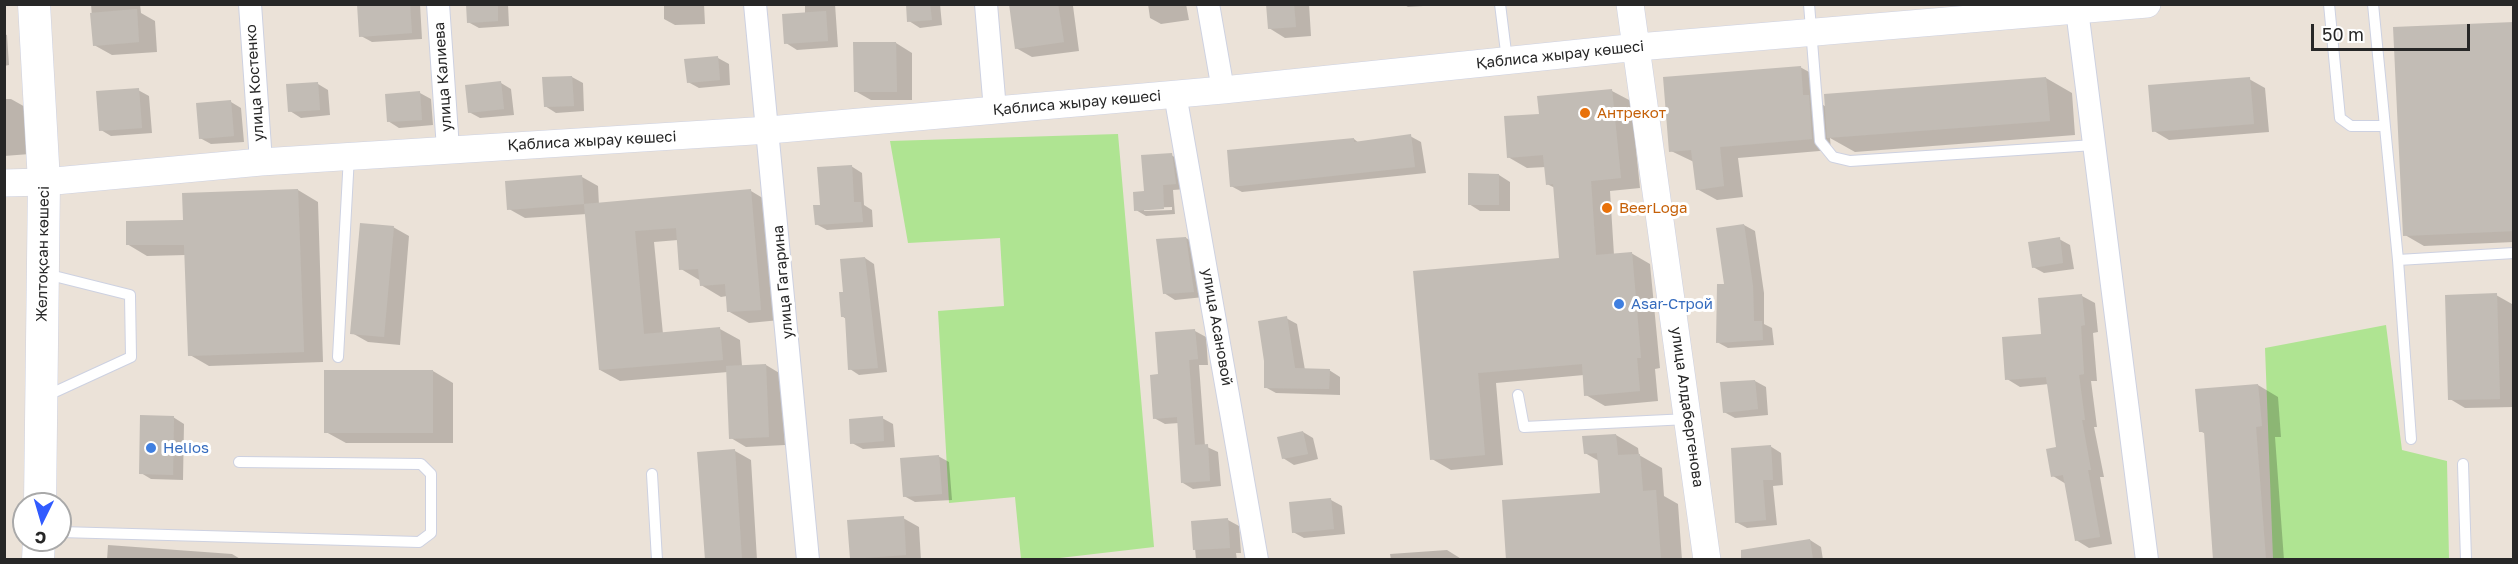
<!DOCTYPE html>
<meta charset="utf-8">
<style>
body{margin:0}
#map{position:relative;width:2518px;height:564px;overflow:hidden;background:#ebe2d8;font-family:"Golos Text",sans-serif}
canvas{display:block}
.frame{position:absolute;inset:0;border:6px solid #272727;pointer-events:none}
.north{position:absolute;left:12px;top:492px;width:60px;height:60px;box-sizing:border-box;background:#fff;border:2px solid #a9a9a9;border-radius:50%;rotate:185deg;font-size:16px;font-weight:700;line-height:24px;text-align:center;color:#272727}
.north::after{content:'';display:block;margin:auto;width:21px;height:27px;background:#315bff;clip-path:polygon(50% 0,100% 100%,50% 72%,0 100%)}
.scale{position:absolute;left:2311px;top:24px;width:159px;height:27px;box-sizing:border-box;border:3px solid #272727;border-top:0;padding-left:8px;font-size:18px;line-height:21px;white-space:nowrap;color:#272727;-webkit-text-stroke:4px #fff;paint-order:stroke}
</style>
<div id="map">
<canvas width="2518" height="564"></canvas>
<div class="frame"></div>
<div class="north">С</div>
<div class="scale">50 m</div>
</div>
<script>
const context = document.querySelector('canvas').getContext('2d');
context.lineJoin = 'round';
function fill(path, color) { context.fillStyle = color; context.fill(path, 'evenodd'); }
const shape = rows => new Path2D(rows.map(r => 'M' + r).join(''));
function strokePath(path, color, width, dash) { context.strokeStyle = color; context.lineWidth = width; context.lineCap = dash ? 'butt' : 'round'; context.setLineDash(dash || []); context.stroke(path); }
function drawText(font, color, halo, rows, align = 'center') {
  context.font = font + ' "Golos Text",sans-serif'; context.lineWidth = 6; context.setLineDash([]); context.textBaseline = 'middle'; context.strokeStyle = halo; context.fillStyle = color; for (const [text, x, y, turn = 0] of rows) {
    context.save(); context.translate(x, y); context.rotate((+turn || 0) * Math.PI / 180); context.textAlign = isNaN(turn) ? turn : align; if (halo) context.strokeText(text, 0, 0); context.fillText(text, 0, 0); context.restore();
  }
}
fill(shape([
 [1118,134,1154,547,1051,559,1021,559,1015,497,949,503,938,311,1004,306,1000,238,908,243,890,141],
 [2386,325,2402,450,2447,461,2449,559,2273,559,2265,348]
]), '#afe492');
fill(shape([
 [91,4,140,4,141,13,155,21,157,52,112,55,94,45],
 [359,4,420,4,422,39,372,42,361,36],
 [467,4,508,4,509,26,479,28,468,22],
 [664,4,704,4,705,24,675,25,664,19],
 [805,4,835,4,838,47,797,50,786,43,805,14],
 [907,4,940,4,942,25,920,28,909,21],
 [1011,4,1073,6,1079,51,1032,57,1016,48],
 [1148,4,1186,4,1189,20,1161,24,1150,18],
 [1267,4,1309,4,1311,36,1285,38,1269,28],
 [1403,4,1454,4,1408,7],
 [2514,24,2514,242,2424,246,2405,235],
 [4,34,7,35,9,65,4,66],
 [896,43,912,53,912,100,871,100,855,91],
 [718,58,729,64,730,85,699,88,688,82],
 [1800,67,1820,78,1822,104,1826,107,2046,78,2072,93,2075,135,1855,152,1830,138,1831,150,1738,158,1743,197,1717,200,1697,189,1694,162,1671,151],
 [572,77,583,83,584,111,556,113,545,106],
 [2249,79,2265,88,2269,132,2169,140,2154,131],
 [501,83,511,89,514,115,480,118,469,112],
 [318,84,328,90,330,115,301,118,290,111],
 [138,90,149,96,152,133,111,136,101,130],
 [1612,91,1631,101,1640,188,1610,191,1614,255,1631,253,1650,264,1660,368,1655,369,1658,401,1605,406,1586,395,1584,375,1496,383,1503,465,1451,470,1432,459,1415,273,1560,260,1555,188,1547,184,1546,167,1527,168,1508,157,1541,116],
 [420,93,431,99,433,125,399,128,388,121],
 [4,99,11,99,27,108,30,154,4,156],
 [231,102,241,108,244,142,211,144,200,138],
 [1410,136,1421,142,1426,173,1242,192,1231,186,1354,139,1359,143],
 [1171,155,1182,161,1186,189,1173,190,1175,214,1146,216,1136,210],
 [1172,207,1172,210,1144,211,1144,208],
 [851,166,862,173,864,205,872,210,873,227,827,230,816,224,822,206],
 [1469,175,1499,175,1510,182,1510,211,1480,211,1469,204],
 [582,177,598,186,599,205,751,191,771,203,780,320,749,323,728,311,727,296,721,297,701,285,701,281,681,269,678,240,654,242,663,334,720,329,740,340,742,366,766,365,781,374,785,445,746,447,731,438,728,372,620,381,600,370,587,214,525,218,509,209],
 [298,190,318,202,323,362,209,366,190,355,186,255,147,256,127,244,185,221],
 [1744,225,1755,231,1764,293,1764,324,1772,328,1774,345,1728,348,1717,342,1725,285],
 [393,227,409,236,400,345,368,342,352,333],
 [1186,238,1197,244,1204,297,1175,300,1164,293],
 [2059,239,2070,245,2074,269,2044,273,2033,267],
 [865,258,874,264,887,372,859,375,850,369,846,319,842,316,845,293],
 [2496,295,2512,304,2514,407,2465,408,2450,399],
 [2082,296,2095,303,2098,332,2093,333,2097,381,2091,381,2097,427,2094,427,2104,477,2100,477,2112,544,2089,548,2076,540,2066,484,2053,476,2058,448,2049,384,2020,387,2007,379,2042,335],
 [1286,318,1297,324,1305,370,1329,370,1340,377,1340,395,1276,393,1265,387],
 [1195,331,1206,337,1208,365,1199,365,1205,446,1218,452,1221,486,1193,489,1183,483,1179,423,1165,424,1154,418,1160,376],
 [433,371,453,383,453,443,346,443,326,432],
 [1755,381,1766,387,1768,415,1735,418,1724,412],
 [2258,385,2278,397,2281,437,2275,437,2284,560,2215,560,2206,434,2200,431],
 [173,417,184,424,183,480,151,479,141,473],
 [882,418,893,424,895,447,863,449,852,443],
 [1303,432,1313,438,1318,459,1294,465,1283,458],
 [1616,435,1638,448,1639,455,1662,468,1664,496,1678,504,1682,560,1508,560,1601,495,1599,461,1585,453],
 [1770,446,1781,453,1783,485,1773,486,1777,525,1747,528,1736,522],
 [735,451,751,460,757,560,706,560],
 [938,456,949,462,952,500,915,502,904,496],
 [1331,500,1342,506,1345,534,1304,538,1293,532],
 [903,518,919,527,921,560,852,558],
 [1228,520,1239,526,1241,553,1236,553,1237,560,1196,560,1193,523],
 [1810,540,1821,547,1823,560,1774,560],
 [108,545,232,554,242,560,107,560],
 [1447,550,1463,560,1391,560,1390,554]
]), '#0003');
fill(shape([
 [357,4,410,4,412,33,359,37],
 [466,4,498,4,498,21,467,23],
 [906,4,930,4,932,20,907,22],
 [1009,4,1058,4,1064,42,1015,49],
 [1266,4,1294,4,1296,27,1268,29],
 [137,9,139,42,93,46,90,13],
 [826,11,828,41,784,44,782,14],
 [2514,22,2514,231,2403,236,2393,27],
 [853,42,896,42,897,92,854,92],
 [718,56,720,80,687,83,684,59],
 [1801,66,1803,95,1809,95,1812,139,1720,147,1724,186,1696,190,1691,150,1669,152,1663,77],
 [572,76,574,106,544,107,542,77],
 [2046,77,2050,121,1827,138,1824,94],
 [2250,77,2254,124,2152,132,2148,85],
 [501,81,504,109,468,113,465,85],
 [318,82,320,110,288,112,286,84],
 [139,88,142,128,99,131,96,91],
 [1612,89,1621,178,1591,181,1596,255,1632,252,1641,358,1637,358,1640,391,1584,396,1582,364,1478,373,1485,455,1430,460,1413,271,1559,258,1553,184,1546,185,1543,155,1507,158,1504,116,1539,114,1537,96],
 [420,91,422,120,387,122,385,94],
 [231,100,234,136,199,139,196,103],
 [1411,134,1415,167,1230,187,1227,150,1354,138,1354,142],
 [1172,153,1176,184,1163,185,1164,209,1134,211,1133,192,1144,191,1141,155],
 [852,165,854,202,861,202,863,222,815,225,813,205,820,205,817,167],
 [1468,173,1499,174,1499,205,1468,205],
 [582,175,584,204,507,210,505,181],
 [298,189,304,352,188,356,184,245,126,245,126,221,183,220,182,193],
 [751,189,761,310,727,312,725,284,700,286,698,269,679,270,676,228,635,231,644,334,720,327,723,360,599,370,584,204],
 [360,223,394,226,384,337,350,334],
 [1744,224,1753,286,1754,321,1762,321,1763,340,1716,343,1717,284,1724,284,1716,228],
 [1186,237,1194,292,1163,294,1156,239],
 [2060,237,2063,263,2032,268,2028,242],
 [865,257,878,368,848,370,845,317,841,317,839,292,843,292,840,259],
 [2497,293,2500,399,2448,400,2445,295],
 [2082,294,2085,325,2081,326,2084,374,2079,375,2085,420,2082,420,2091,470,2088,470,2100,537,2075,541,2063,475,2051,477,2046,449,2056,447,2046,377,2005,380,2002,337,2041,334,2038,298],
 [1287,316,1295,368,1330,369,1329,389,1264,388,1264,361,1258,321],
 [1195,329,1198,359,1189,360,1195,445,1208,444,1210,481,1181,483,1177,417,1153,419,1150,375,1158,374,1155,332],
 [766,364,769,437,729,439,726,366],
 [324,370,433,370,433,433,324,433],
 [1755,380,1758,409,1723,413,1720,382],
 [2258,384,2262,426,2256,427,2266,560,2213,560,2204,432,2199,432,2195,389],
 [140,415,174,416,173,475,139,474],
 [883,416,884,441,850,444,849,419],
 [1303,431,1308,454,1282,459,1277,437],
 [1616,434,1618,455,1640,454,1643,491,1656,490,1661,560,1506,560,1502,500,1600,493,1597,453,1584,454,1582,436],
 [1771,445,1773,480,1763,480,1766,520,1735,523,1731,448],
 [735,449,742,560,705,560,697,452],
 [939,455,942,494,903,497,900,458],
 [1331,498,1334,529,1292,533,1289,502],
 [904,516,906,555,850,559,847,520],
 [1228,518,1230,548,1193,550,1191,521],
 [1810,539,1813,560,1741,560,1741,550]
]), '#c2bcb5');
const service = shape([
 [1500,4,1507,60],
 [1809,4,1820,141,1833,157,1850,161,2094,145],
 [2329,4,2340,118,2351,126,2385,126],
 [2373,4,2398,260,2514,253],
 [2398,260,2411,439],
 [338,357,349,156],
 [1518,395,1524,427,1688,419],
 [46,396,131,357,130,295,46,274],
 [2463,464,2466,560],
 [652,474,657,560],
 [60,532,419,542,431,533,431,474,421,464,239,462]
]);
const minor = shape([
 [250,4,261,162],
 [438,4,448,149],
 [755,4,808,560],
 [986,4,995,110],
 [1208,4,1223,90],
 [2077,10,2147,560],
 [1175,94,1257,560]
]);
const tertiary = shape([
 [1630,4,1707,560],
 [4,183,44,182,261,162,769,130,1223,90,1638,47,2147,4]
]);
const secondary = shape([
 [34,4,44,182,40,504],
 [38,560,39,540]
]);
strokePath(service, '#cdd1e1', 12);
strokePath(minor, '#cdd1e1', 24);
strokePath(tertiary, '#cdd1e1', 28);
strokePath(secondary, '#cdd1e1', 33);
strokePath(service, '#fff', 10);
strokePath(minor, '#fff', 22);
strokePath(tertiary, '#fff', 27);
strokePath(secondary, '#fff', 32);
for (const [x, y, r, color] of [
 [1585,113,6,"#e8710a"],
 [1607,208,6,"#e8710a"],
 [1619,304,6,"#3f7fe0"],
 [151,448,6,"#3f7fe0"]
]) { const dot = new Path2D(); dot.arc(x, y, r, 0, 2 * Math.PI); context.fillStyle = color; context.fill(dot); strokePath(dot, '#fff', 2); }
drawText('15px', '#272727', '#fff', [
 ["Қаблиса жырау көшесі",1560,55,-6],
 ["улица Калиева",443,77,-94],
 ["улица Костенко",255,83,-94],
 ["Қаблиса жырау көшесі",1077,103,-5],
 ["Қаблиса жырау көшесі",592,141,-3],
 ["Желтоқсан көшесі",43,254,-89],
 ["улица Гагарина",783,282,-95],
 ["улица Асановой",1217,327,80],
 ["улица Алдабергенова",1687,407,82]
]);
drawText('15px', '#c56008', '#fff', [
 ["Антрекот",1597,113],
 ["BeerLoga",1619,208]
], 'left');
drawText('15px', '#366cbe', '#fff', [
 ["Asar-Строй",1631,304],
 ["Helios",163,448]
], 'left');
</script>
